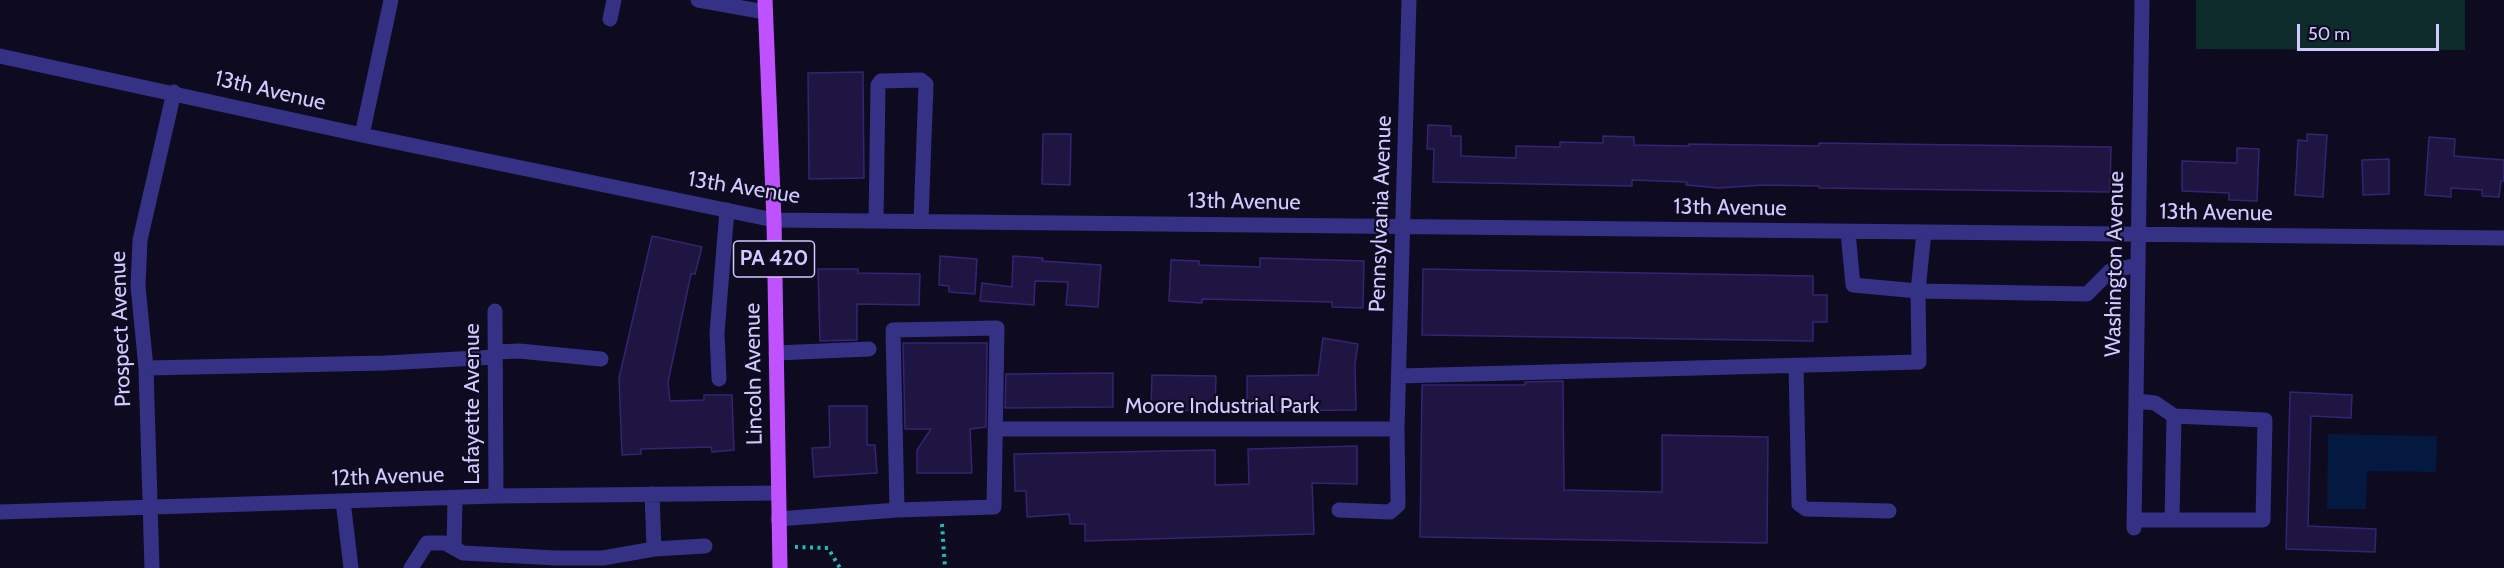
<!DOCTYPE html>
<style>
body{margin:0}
#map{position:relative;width:2504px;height:568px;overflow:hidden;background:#0e0a20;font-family:Cabin,sans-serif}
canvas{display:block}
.scale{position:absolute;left:2297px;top:24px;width:142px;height:27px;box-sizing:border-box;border:3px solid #d0caff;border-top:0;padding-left:8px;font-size:18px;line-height:21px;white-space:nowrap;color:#d0caff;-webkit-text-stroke:4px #0e0a20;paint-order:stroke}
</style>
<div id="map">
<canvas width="2504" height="568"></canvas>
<div class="scale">50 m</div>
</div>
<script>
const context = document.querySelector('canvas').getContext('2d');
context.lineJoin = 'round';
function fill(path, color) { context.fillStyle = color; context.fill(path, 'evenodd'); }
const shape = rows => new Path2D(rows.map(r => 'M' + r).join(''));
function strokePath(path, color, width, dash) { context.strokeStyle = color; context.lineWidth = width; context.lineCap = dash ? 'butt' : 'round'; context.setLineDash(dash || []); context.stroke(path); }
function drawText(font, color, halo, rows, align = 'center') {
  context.font = font + ' Cabin,sans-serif'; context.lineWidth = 4.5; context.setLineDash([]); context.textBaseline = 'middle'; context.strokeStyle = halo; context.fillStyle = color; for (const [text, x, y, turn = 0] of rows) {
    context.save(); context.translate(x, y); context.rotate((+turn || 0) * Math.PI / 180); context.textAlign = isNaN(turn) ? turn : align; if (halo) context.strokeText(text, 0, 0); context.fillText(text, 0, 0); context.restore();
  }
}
fill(shape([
 [2196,0,2465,0,2465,50,2196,49]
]), '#0d2b2a');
fill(shape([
 [2328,434,2437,436,2436,472,2367,471,2366,509,2327,509]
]), '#04193f');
const building = shape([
 [863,72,864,178,809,179,808,73,863,72],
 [1428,125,1451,126,1451,136,1461,136,1461,156,1516,158,1516,146,1560,147,1560,142,1603,143,1603,136,1634,137,1634,145,1689,146,1689,144,1819,146,1819,143,2111,147,2110,192,1819,188,1819,186,1763,185,1719,188,1686,185,1687,182,1632,180,1632,186,1433,182,1434,149,1427,149,1428,125],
 [1043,134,1071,134,1070,185,1042,184,1043,134],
 [2307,134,2327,135,2323,197,2295,195,2298,140,2307,141,2307,134],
 [2429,137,2455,139,2454,156,2504,160,2504,181,2501,181,2499,197,2482,196,2482,190,2451,188,2451,197,2425,195,2429,137],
 [2237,148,2259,149,2257,201,2229,200,2229,193,2182,191,2182,161,2237,163,2237,148],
 [2389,159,2389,194,2363,195,2362,160,2389,159],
 [652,236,702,247,695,274,691,274,668,382,670,401,704,400,704,395,732,395,734,450,712,452,711,447,641,449,641,454,622,455,619,378,652,236],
 [940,256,977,259,975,294,949,292,949,286,939,285,940,256],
 [1013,256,1043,258,1042,261,1101,265,1098,307,1066,305,1068,282,1035,281,1034,305,980,301,982,283,1012,287,1013,256],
 [1260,258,1364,261,1363,308,1332,307,1332,302,1202,299,1202,303,1169,301,1171,260,1199,261,1199,265,1260,267,1260,258],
 [818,269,858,269,858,273,920,274,919,305,857,304,857,340,820,341,818,269],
 [1423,269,1813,276,1813,295,1827,295,1827,322,1813,322,1813,341,1422,335,1423,269],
 [1323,338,1358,344,1355,364,1356,410,1247,411,1247,376,1318,375,1323,338],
 [903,343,987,343,986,427,970,429,972,473,917,473,917,450,931,429,905,429,903,343],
 [1113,373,1113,407,1005,408,1006,374,1113,373],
 [1152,375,1216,376,1215,411,1151,410,1152,375],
 [1563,381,1564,490,1662,492,1662,435,1768,437,1767,543,1420,537,1422,385,1525,385,1525,382,1563,381],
 [2290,392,2352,395,2351,418,2311,416,2308,526,2376,529,2375,552,2286,549,2290,392],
 [829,406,867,406,867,445,875,445,877,473,814,477,812,448,830,447,829,406],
 [1357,446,1357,484,1312,483,1314,534,1085,541,1085,524,1070,524,1069,514,1027,517,1026,491,1015,491,1014,454,1215,450,1215,485,1249,484,1248,449,1357,446]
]);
fill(building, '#1f1543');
strokePath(building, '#342571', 1.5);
strokePath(shape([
 [942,524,945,568],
 [795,547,828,548,840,568]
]), '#22bbb3', 4, [3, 4.5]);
strokePath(shape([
 [698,0,765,12],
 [610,19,614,0],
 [0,56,362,135,774,220,2504,238],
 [362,135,391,0],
 [876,221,878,85,881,81,921,80,926,84,921,221],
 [1848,232,1853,285,1918,291,2087,294,2110,271,2138,265],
 [495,311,496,496],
 [495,352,519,351,601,359],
 [776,353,869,349],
 [1796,366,1799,504,1806,509,1889,511],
 [146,368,385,363,495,357],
 [1399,376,1919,362,1918,291,1924,232],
 [719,379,717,333,727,210],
 [995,429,1397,429],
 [652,494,654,549,705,546],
 [343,501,351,568],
 [1339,510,1390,512,1398,505,1397,429,1409,0],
 [0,512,496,496,778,493],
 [778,519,897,510,893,330,997,328,994,507,897,510],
 [2134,520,2263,520,2265,420,2174,416,2155,403,2136,401],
 [2172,520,2174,416],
 [2134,528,2142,0],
 [454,548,455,498],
 [152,568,146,368,138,286,140,240,174,92],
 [411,568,427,543,445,543,463,553,556,558,603,558,654,549]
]), '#353184', 15);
strokePath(shape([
 [765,0,774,220,780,568]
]), '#c051ff', 15);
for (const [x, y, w] of [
 [774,259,81]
]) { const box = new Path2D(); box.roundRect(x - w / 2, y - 18, w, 36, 4.5); context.fillStyle = '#0e0a20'; context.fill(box); strokePath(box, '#d0caff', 1.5); }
drawText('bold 21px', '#d0caff', null, [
 ["PA 420",774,259]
]);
drawText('22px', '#d0caff', '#0e0a20', [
 ["13th Avenue",270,91,13],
 ["13th Avenue",744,188,9],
 ["13th Avenue",1244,202,1],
 ["13th Avenue",1730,208,1],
 ["13th Avenue",2216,213,1],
 ["Pennsylvania Avenue",1381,214,-88],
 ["Washington Avenue",2115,264,-89],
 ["Prospect Avenue",121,329,-92],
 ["Lincoln Avenue",754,374,-91],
 ["Lafayette Avenue",473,404,-90],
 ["Moore Industrial Park",1222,407],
 ["12th Avenue",388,477,-2]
]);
</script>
